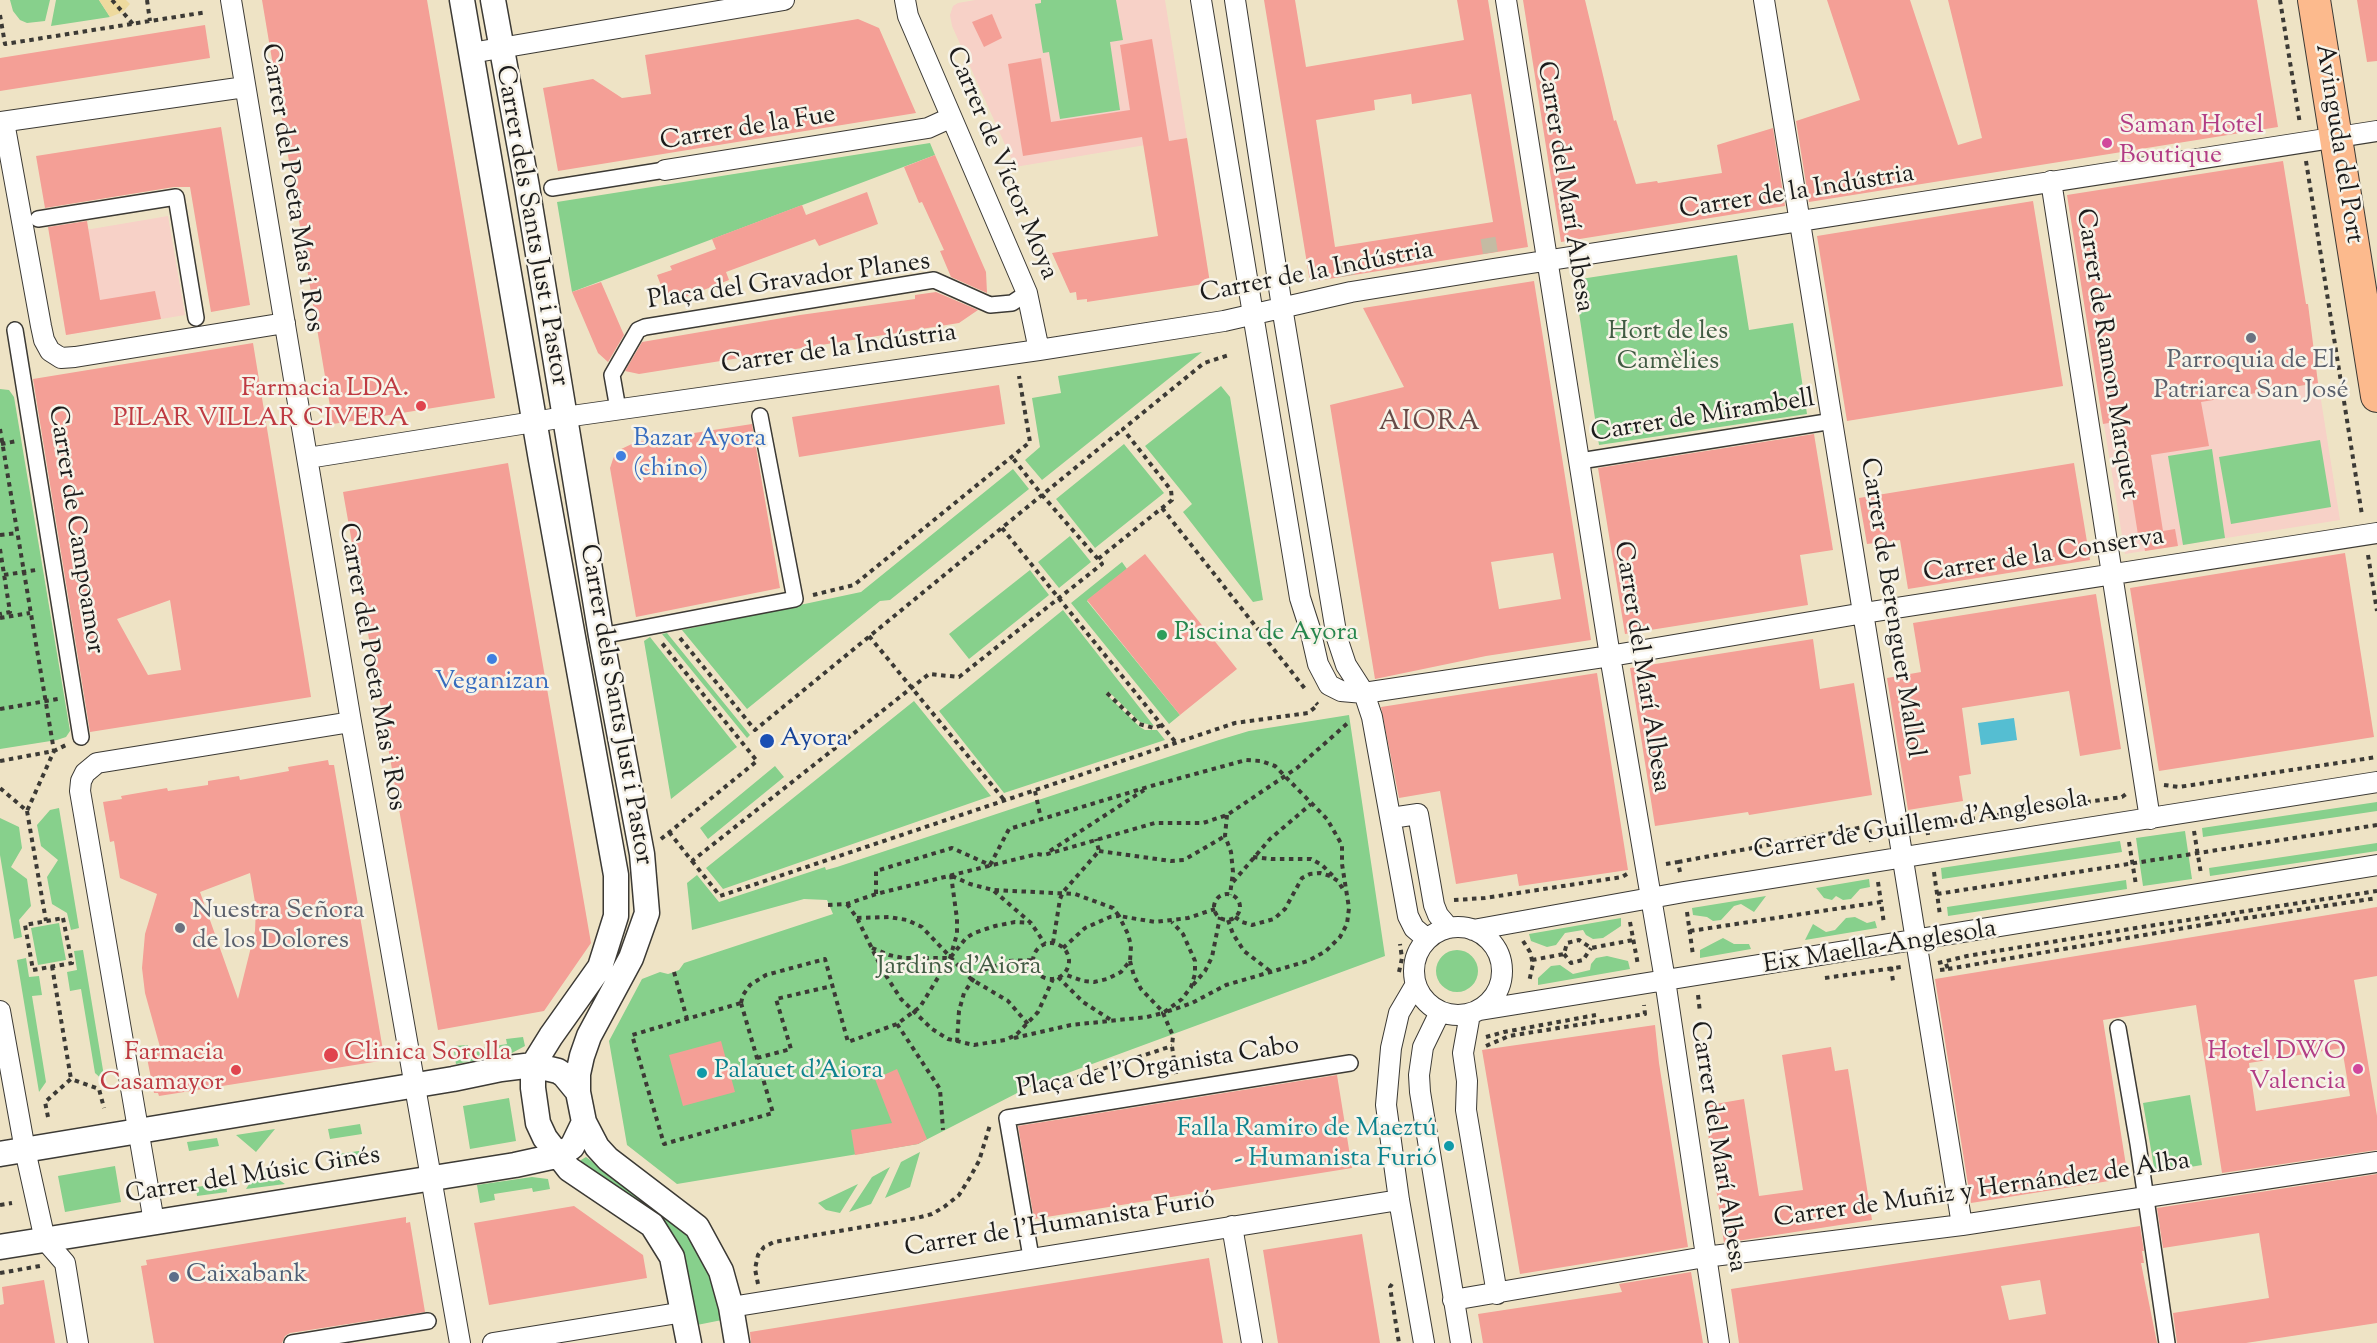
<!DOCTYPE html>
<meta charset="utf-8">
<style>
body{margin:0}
canvas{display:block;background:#eee3c5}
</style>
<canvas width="2377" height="1343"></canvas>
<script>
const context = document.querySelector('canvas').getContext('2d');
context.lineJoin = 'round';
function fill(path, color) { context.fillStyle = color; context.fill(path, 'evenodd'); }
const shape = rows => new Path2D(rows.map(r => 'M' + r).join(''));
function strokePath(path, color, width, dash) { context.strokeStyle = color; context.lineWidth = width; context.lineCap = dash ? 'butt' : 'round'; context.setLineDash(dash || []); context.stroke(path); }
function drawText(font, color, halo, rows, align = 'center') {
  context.font = font + ' "Sorts Mill Goudy",serif'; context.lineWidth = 5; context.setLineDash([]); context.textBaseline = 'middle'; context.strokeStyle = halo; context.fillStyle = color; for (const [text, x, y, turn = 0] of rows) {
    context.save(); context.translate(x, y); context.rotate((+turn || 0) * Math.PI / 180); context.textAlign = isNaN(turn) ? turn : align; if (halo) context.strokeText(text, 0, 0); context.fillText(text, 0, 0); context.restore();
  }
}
fill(shape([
 [975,0,1165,0,1187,138,1015,167,952,26,950,15,953,6,958,3],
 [168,216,185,315,66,335,50,236],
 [2090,339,2198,402,2309,385,2315,380,2318,381,2340,520,2125,554]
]), '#f7d1c7');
fill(shape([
 [10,0,50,0,45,21,27,23,20,20,13,11],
 [56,0,99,0,110,17,51,26],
 [1041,0,1116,0,1123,40,1110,42,1120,110,1060,119,1049,52,1043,53,1035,4,1041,3],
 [930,143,935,155,572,292,557,202],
 [1737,255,1749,330,1793,323,1807,414,1599,445,1574,280],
 [1202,352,1042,480,1025,460,1040,447,1032,398,1061,393,1058,376],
 [1221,386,1230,397,1263,600,1253,602,1183,512,1192,504,1145,446],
 [0,389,9,390,14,397,70,731,66,737,57,740,0,749],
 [2320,440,2331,507,2231,524,2219,457],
 [1124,444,1164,493,1095,548,1056,499],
 [2212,449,2225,538,2183,545,2168,456],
 [1013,469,1029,489,890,600,880,601,747,709,682,630,861,592],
 [1070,536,1091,562,1059,588,1038,562],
 [1122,562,1127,569,1087,601,1180,715,1169,724,1071,603],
 [1030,570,1049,595,969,659,949,634],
 [1063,610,1154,726,1140,722,1109,692,1106,694,1140,727,1145,730,1157,730,1165,740,1004,793,939,711],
 [667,633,750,735,747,738,662,634],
 [650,637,737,747,671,799,644,641],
 [914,701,991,796,723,889,706,868],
 [1349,715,1385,956,1027,1088,918,1144,677,1184,627,1145,609,1041,642,979,660,972,668,974,674,972,679,970,684,963,833,914,827,900,804,899,692,930,687,883,697,875,719,902,825,867,826,870,837,867,1219,740,1249,731],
 [775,766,784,777,708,839,700,828],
 [2377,802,2377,811,2203,837,2202,828],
 [59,808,79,928,71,930,67,913,52,904,47,877,58,860,41,846,37,825,50,810],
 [0,818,19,827,22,848,11,867,27,879,31,906,19,920,22,937,14,939,0,855],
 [2185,831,2192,879,2143,886,2136,838],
 [2120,841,2122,852,1942,879,1941,868],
 [2377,843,2377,851,2210,876,2209,868],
 [1869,879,1870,887,1860,889,1851,899,1843,900,1836,896,1832,900,1824,898,1816,888],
 [2126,880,2127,889,1948,916,1947,907],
 [1766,896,1754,912,1741,904,1734,906,1721,920,1713,921,1707,917,1693,915,1692,908],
 [1855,917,1867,923,1875,921,1877,928,1805,940,1813,924,1826,932,1835,930,1846,918],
 [1621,918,1621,926,1603,938,1593,939,1586,935,1583,930,1565,933,1556,945,1547,947,1531,941,1529,934],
 [59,923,66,960,38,965,31,928],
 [1723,938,1734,944,1749,944,1751,949,1700,958,1700,950],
 [83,950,105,1082,95,1073,81,989,70,991,67,972,77,970,74,951],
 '1436 971a21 21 0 1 1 42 0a21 21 0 1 1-42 0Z',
 [1607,956,1628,961,1630,969,1538,985,1538,978,1551,966,1560,965,1573,974,1590,970,1591,964,1596,958],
 [26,958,29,977,39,976,42,995,32,996,46,1082,39,1092,17,960],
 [523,1037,525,1046,510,1054,456,1064,453,1046,468,1045,469,1050,507,1044,506,1039],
 [2190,1095,2202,1165,2155,1173,2143,1103],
 [509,1098,516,1141,470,1149,463,1106],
 [360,1124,362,1134,330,1139,328,1129],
 [275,1129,256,1152,236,1135],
 [217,1138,219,1146,189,1151,187,1142],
 [365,1150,366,1160,334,1165,332,1155],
 [920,1152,910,1187,885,1198,901,1162],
 [586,1157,668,1218,691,1238,711,1270,722,1320,697,1325,680,1245,671,1233,656,1218,581,1164,581,1160],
 [115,1166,121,1202,65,1212,58,1176],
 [260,1167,285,1184,246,1189],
 [890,1167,871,1204,849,1212,872,1177],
 [532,1177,548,1179,550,1189,533,1192,532,1188,494,1194,495,1200,480,1203,477,1185],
 [226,1183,227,1192,197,1196,196,1187],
 [858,1184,840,1213,826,1210,818,1203]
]), '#87d08c');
fill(shape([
 [99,0,126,0,130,4,123,12,110,17]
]), '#eeda9e');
fill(shape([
 [2014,718,2017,740,1981,745,1978,723]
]), '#55bed2');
fill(shape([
 [262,0,427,0,495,398,333,424],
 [1264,0,1295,0,1306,67,1464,40,1457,0,1488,0,1528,247,1310,282],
 [1411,94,1412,104,1471,94,1493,222,1335,247,1316,120,1375,110,1374,100],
 [1523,0,1585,0,1614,121,1616,120,1636,184,1657,181,1658,183,1722,173,1717,145,1773,128,1785,206,1561,242],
 [1827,0,1910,0,1958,145,1982,138,1948,0,2257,0,2278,127,1809,202,1796,121,1860,100],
 [2357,0,2377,0,2377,61,2367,62],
 [992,14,1002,38,984,47,972,22],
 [858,19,879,28,916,113,558,171,543,88,593,79,622,98,651,94,645,55],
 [205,25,210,58,0,91,0,58],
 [1152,39,1169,141,1187,138,1210,283,1087,302,1087,299,1077,300,1076,292,1070,293,1052,253,1158,236,1142,137,1023,156,1008,64,1041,58,1051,122,1130,110,1120,45],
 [221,127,250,305,211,312,190,187,174,187,45,208,36,156],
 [935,155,986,272,987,293,951,277,940,251,944,250,922,202,919,203,904,167],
 [2283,161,2306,304,2308,304,2318,383,2201,402,2209,446,2151,455,2163,531,2175,529,2178,546,2145,551,2143,540,2139,541,2120,421,2103,424,2067,195],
 [867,192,878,224,819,246,815,239,726,272,729,280,668,304,657,275,672,270,670,266,716,249,712,239,802,205,806,215],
 [2033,201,2063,386,1847,421,1817,236],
 [87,221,100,300,155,291,161,319,66,335,48,227],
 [1534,281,1591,640,1486,656,1375,679,1330,405,1404,387,1363,308],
 [1553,553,1561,599,1499,609,1491,562],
 [601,282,624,335,608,362,598,353,572,292],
 [936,292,978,310,959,323,639,374,625,371,642,342,800,315,915,299,915,295],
 [253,343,311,697,90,732,33,379],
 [170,600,181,670,148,675,117,619],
 [999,385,1005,424,799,457,792,417],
 [752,424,780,588,636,617,610,468,613,459,617,451,636,442],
 [1814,434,1833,550,1800,555,1808,605,1625,634,1598,468],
 [508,463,591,943,544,1011,438,1030,343,492],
 [2074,463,2090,560,1908,589,1900,540,1867,544,1859,498],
 [2345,553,2374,737,2159,771,2130,588],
 [1145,554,1237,669,1180,715,1087,600],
 [2096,594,2121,749,2080,756,2069,691,1962,708,1971,774,1959,776,1963,801,1908,810,1887,678,1921,672,1913,623],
 [1813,639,1820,689,1854,683,1872,795,1749,815,1748,812,1655,826,1630,668],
 [1597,673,1628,870,1519,886,1517,874,1456,884,1440,791,1399,798,1381,707],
 [328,760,329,765,334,765,384,1056,380,1056,380,1061,159,1096,158,1093,154,1093,146,1053,152,1052,151,1048,160,1047,145,993,142,968,145,934,157,894,120,878,114,841,110,842,103,802,122,799,121,796,167,788,168,791,208,785,208,781,239,776,240,780,289,771,288,767],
 [250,873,256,908,255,931,238,999,200,892],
 [2377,907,2377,976,2354,980,2377,1116,2377,1150,2222,1173,2196,1005,2103,1020,2128,1178,1971,1203,1935,979],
 [2342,1048,2350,1096,2256,1111,2249,1063],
 [1655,1025,1659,1063,1688,1247,1520,1274,1482,1050],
 [721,1041,735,1092,683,1106,669,1055],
 [1831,1047,1835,1071,1848,1069,1872,1220,1724,1243,1704,1106,1744,1099,1759,1196,1803,1190,1782,1055],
 [897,1069,927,1139,918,1144,855,1155,851,1130,892,1123,875,1079],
 [1337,1075,1352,1168,1034,1219,1018,1126],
 [2377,1174,2377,1323,2246,1343,2177,1343,2173,1313,2269,1298,2259,1233,2163,1248,2157,1208],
 [574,1206,643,1255,647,1278,489,1305,474,1223],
 [406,1217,406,1223,410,1222,425,1312,290,1333,285,1336,282,1343,154,1343,141,1266,147,1265,146,1260],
 [2140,1226,2144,1251,2142,1251,2144,1263,2141,1263,2157,1343,1739,1343,1731,1289],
 [2040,1280,2046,1314,2009,1320,2001,1286],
 [1362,1234,1380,1343,1278,1343,1263,1250],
 [1209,1258,1223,1343,751,1343,750,1332],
 [1691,1272,1703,1343,1483,1343,1478,1314,1622,1292,1619,1284],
 [44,1280,55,1343,0,1343,0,1305,4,1304,2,1287]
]), '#f49f96');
strokePath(shape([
 [1488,238,1493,269],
 [1345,261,1351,292]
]), '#c4bba3', 15, [15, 8]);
const pedestrian = shape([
 [552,188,665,170],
 [38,219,176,197,196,318],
 [15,330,81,737],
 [618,409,612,375,638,330,645,327,934,280,990,305,1012,303,1027,293],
 [1580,461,1833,421],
 [601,636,795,599,760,416],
 [2118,1028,2138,1144,2167,1343],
 [1031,1257,1007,1118,1350,1063],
 [292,1343,428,1321]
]);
const minor = shape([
 [231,0,351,722,460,1343],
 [905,0,908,16,1027,293,1039,350],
 [1201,0,1300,598,1310,629,1318,664,1329,685,1341,691,1364,693,1610,656,1864,613,2377,533],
 [1235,0,1282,307,1337,638,1346,665,1364,693,1372,717,1408,916,1414,928,1427,939],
 [1506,0,1610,656,1665,980,1719,1343],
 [1764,0,1962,1225],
 [471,53,784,0],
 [0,122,245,87],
 [4,122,41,326,44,340,50,351,61,358,75,357,285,323],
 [665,170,928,128,950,118],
 [2051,181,2150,819],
 [308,458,565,417,1039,350,1224,321,1351,292,1493,269,2377,131],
 [1391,818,1418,814,1434,905,1438,915,1449,928],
 '1414 971a44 44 0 1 1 88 0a44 44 0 1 1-88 0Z',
 [1473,930,1684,892,2377,782],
 [1416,984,1399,1013,1391,1048,1386,1105,1399,1200,1424,1343],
 [1480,1010,2377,865],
 [0,1011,25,1150,45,1240,65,1263,78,1343],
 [1440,1012,1423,1047,1419,1075,1420,1092,1461,1343],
 [1470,1014,1463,1053,1467,1081,1466,1110,1497,1294],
 [154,1222,80,791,81,781,85,773,97,763,351,722],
 [1232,1226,1252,1343],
 [1453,1300,1705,1257,1962,1225,2377,1162],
 [731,1307,1399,1200],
 [493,1343,684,1312]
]);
const tertiary = shape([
 [462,0,541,460,616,875,616,916,600,967,551,1036,533,1065,533,1088,538,1123,545,1138,569,1169,652,1225,672,1257,689,1343],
 [493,0,527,187,601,636,642,854,647,913,631,958,589,1036,582,1056,578,1074,578,1092,584,1122,597,1147,608,1159,697,1227,721,1271,731,1307,737,1343],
 [0,1154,453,1079,501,1069,533,1065,558,1071,564,1075,578,1092],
 [0,1247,515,1165,556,1156,572,1147,584,1122]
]);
const primary = shape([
 [2314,0,2377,396]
]);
strokePath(pedestrian, '#3c3a35', 18);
strokePath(minor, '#3c3a35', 22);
strokePath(tertiary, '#3c3a35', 27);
strokePath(primary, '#3c3a35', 34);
strokePath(shape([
 [112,0,133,24],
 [147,0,150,21],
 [2280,0,2300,124],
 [0,15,5,44,207,12],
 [2306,161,2362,515],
 [0,429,54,751,27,811,0,788],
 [1,444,17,441],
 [1162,508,1306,690],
 [1002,528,1177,744],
 [0,535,17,533],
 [0,549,10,612,0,614],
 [2368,555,2377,611],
 [1098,559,1042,495,1123,429],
 [4,575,36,570],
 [813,595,854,585,1030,442,1019,376],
 [0,618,30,613],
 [869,636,1005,801],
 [680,638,755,730,1042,495,1012,457],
 [1107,693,1139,724,1154,728,1162,725],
 [0,709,58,699],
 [0,761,54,751,66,745],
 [2164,785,2179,787,2377,757],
 [1035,791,1041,819],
 [27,811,46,921],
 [1227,815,1225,836,1231,852,1233,872,1230,895],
 [2194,831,2201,874],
 [669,832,692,861,929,674,959,677,1102,564,1098,559,1172,500,1171,490,1123,429,1204,363,1229,355],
 [1928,835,1927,825,2122,797,2126,794],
 [661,839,757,761,661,642],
 [2129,842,2136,885],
 [1050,851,1144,790],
 [1099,851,1171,861,1184,860,1225,836],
 [1253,857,1271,859,1311,859,1322,865,1333,876],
 [692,861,720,896,1235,723,1308,713,1318,705,1316,703],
 [1678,862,1869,826,1871,842],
 [1666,864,1678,862,1680,872],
 [1934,872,1940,915],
 [952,876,970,884,993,890,1075,894,1113,908,1119,916,1155,922,1188,918,1215,909],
 [1233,882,1270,839,1311,804],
 [1878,882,1881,902],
 [994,891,1031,923,1045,944],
 [876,894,876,871,952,848,990,865,1009,829,1151,786,1246,760,1261,761,1275,766,1327,819,1342,845,1342,864,1349,908,1347,924,1340,937,1326,951,1308,961,1226,985,1192,1003,1163,1013,1173,1036,1172,1046,1176,1074],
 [1937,894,2377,825],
 '1214 907a13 13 0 1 1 26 0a13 13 0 1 1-26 0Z',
 [1454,900,1485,898,1622,877,1627,874],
 [847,904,857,918,883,971,901,999,932,1029,948,1039,974,1045,1005,1040,1016,1035,1038,1012,1053,979],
 [828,905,847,904,876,894,1037,854,1044,855,1155,823,1203,823,1227,815,1297,768,1350,721],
 [1687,912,1693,955],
 [1235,917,1242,922,1252,925,1274,919,1285,909,1302,878,1310,874,1320,873,1330,876,1338,881,1344,891],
 [63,918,72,963,33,970,25,925,63,918],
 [857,918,889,917,907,920,922,927,971,979,1008,1001,1028,1024],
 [1228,920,1233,934,1244,951,1270,971],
 [1630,922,1638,965],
 [2208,924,2377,898],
 [1690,931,1881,902,1884,924],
 [1523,941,1530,952,1533,964,1529,982],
 [1053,943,1060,899,1063,892,1099,851,1096,839],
 '1033 961a18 18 0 1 1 36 0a18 18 0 1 1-36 0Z',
 [872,948,889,955,903,958,950,958,966,938,974,933,995,926,1015,922,1031,923],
 [1063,948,1085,928,1110,917,1119,916,1128,934,1131,946,1130,961,1121,972,1107,979,1094,982,1083,981,1064,974],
 [1564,954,1571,963,1583,960,1591,948],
 [1532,960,1564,954,1567,943,1579,940,1591,948,1633,940],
 [1130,961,1134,976,1141,989,1163,1012],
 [1938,963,1967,956,2142,927,2377,891],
 [52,966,71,1079],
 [1891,967,1893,981],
 [1948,969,2208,924,2208,917],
 [1940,970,1948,969,1945,961],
 [674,972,687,1019],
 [1399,972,1402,958,1400,944],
 [1058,977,1083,1002,1111,1020],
 [1825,978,1901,967],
 [1193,985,1205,971,1212,957,1220,917],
 [1698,995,1700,1012],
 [741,1003,773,1113,664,1144,632,1035,741,1003],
 [741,1003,743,995,750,985,766,975,825,959,848,1042,897,1024,920,1007,950,958,957,934,957,919,951,875],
 [897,1024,940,1089,943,1130],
 [1486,1037,1504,1032,1596,1015],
 [1014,1038,1071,1025,1147,1017,1163,1013,1182,999,1191,987,1195,974,1195,961,1183,934,1172,922],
 [957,1042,959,1011,964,993,978,972,1008,961,1033,960],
 [1486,1046,1509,1036,1645,1014,1644,1005],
 [757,1058,791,1049,776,999,832,986],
 [1069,1080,1172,1046],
 [48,1117,45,1102,71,1079,99,1089,104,1108],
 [0,1205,12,1203],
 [0,1273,40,1266],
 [758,1284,755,1269,758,1255,764,1247,774,1242,917,1218,932,1214,944,1207,959,1195,969,1179,979,1161,990,1125],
 [1392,1284,1390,1287,1399,1343]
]), '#3c3a35', 4, [4.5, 4.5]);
strokePath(pedestrian, '#fff', 15);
strokePath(minor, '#fff', 20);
strokePath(tertiary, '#fff', 24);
strokePath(primary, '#fcba8d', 32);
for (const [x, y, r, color] of [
 [2107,143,6,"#d1479c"],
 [2251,338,6,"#6b7280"],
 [421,406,6,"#e0444e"],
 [621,456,6,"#3f7fe0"],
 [1162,635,6,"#2e9e5b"],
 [492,659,6,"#3f7fe0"],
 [767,741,8,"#1a4fb4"],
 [180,928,6,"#6b7280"],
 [331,1055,8,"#e0444e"],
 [2358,1069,6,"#d1479c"],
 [236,1070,6,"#e0444e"],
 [702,1073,6,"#0f9aa8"],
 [1449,1146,6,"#0f9aa8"],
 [174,1277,6,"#5c6f8a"]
]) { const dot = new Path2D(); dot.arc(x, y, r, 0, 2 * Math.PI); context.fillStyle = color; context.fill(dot); strokePath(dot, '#f7f3e8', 2); }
drawText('26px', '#b23c85', '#f7f3e8', [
 ["Saman Hotel",2119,128],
 ["Boutique",2119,158],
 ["Hotel DWO",2346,1054,"right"],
 ["Valencia",2346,1084,"right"]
], 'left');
drawText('26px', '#1c1c1c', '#f7f3e8', [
 ["Carrer de la Fue",748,130,-9],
 ["Avinguda del Port",2337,144,81],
 ["Carrer de Víctor Moya",1000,164,67],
 ["Carrer del Marí Albesa",1563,187,81],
 ["Carrer del Poeta Mas i Ros",290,188,81],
 ["Carrer de la Indústria",1797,194,-9],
 ["Carrer dels Sants Just i Pastor",530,226,80],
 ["Carrer de la Indústria",1317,274,-11],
 ["Plaça del Gravador Planes",789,283,-8],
 ["Carrer de la Indústria",839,351,-8],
 ["Carrer de Ramon Marquet",2105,354,81],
 ["Carrer de Mirambell",1703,418,-9],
 ["Carrer de Campoamor",74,530,81],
 ["Carrer de la Conserva",2044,557,-9],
 ["Carrer de Berenguer Mallol",1890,608,81],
 ["Carrer del Poeta Mas i Ros",370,667,80],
 ["Carrer del Marí Albesa",1640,667,81],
 ["Carrer dels Sants Just i Pastor",614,705,80],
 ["Carrer de Guillem d'Anglesola",1921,827,-9],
 ["Eix Maella-Anglesola",1880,949,-9],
 ["Plaça de l'Organista Cabo",1158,1069,-9],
 ["Carrer del Marí Albesa",1716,1147,81],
 ["Carrer del Músic Ginés",253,1177,-9],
 ["Carrer de Muñiz y Hernández de Alba",1982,1192,-8],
 ["Carrer de l'Humanista Furió",1060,1226,-9]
]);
drawText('26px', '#415b43', '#f7f3e8', [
 ["Hort de les",1668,334],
 ["Camèlies",1668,364],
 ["Jardins d'Aiora",959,969]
]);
drawText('26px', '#5b616d', '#f7f3e8', [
 ["Parroquia de El",2251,363],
 ["Patriarca San José",2251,393],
 ["Nuestra Señora",192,913,"left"],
 ["de los Dolores",192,943,"left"]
]);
drawText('26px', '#be3a42', '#f7f3e8', [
 ["Farmacia LDA.",409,391],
 ["PILAR VILLAR CIVERA",409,421],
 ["Farmacia",224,1055],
 ["Casamayor",224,1085],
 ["Clinica Sorolla",344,1055,"left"]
], 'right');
drawText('26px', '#366cbe', '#f7f3e8', [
 ["Bazar Ayora",633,441],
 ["(chino)",633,471],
 ["Veganizan",492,684,"center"]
], 'left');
drawText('26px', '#27864d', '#f7f3e8', [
 ["Piscina de Ayora",1174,635]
], 'left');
drawText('26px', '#164399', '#f7f3e8', [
 ["Ayora",780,741]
], 'left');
drawText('26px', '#0d838f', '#f7f3e8', [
 ["Palauet d'Aiora",714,1073],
 ["Falla Ramiro de Maeztú",1437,1131,"right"],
 ["- Humanista Furió",1437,1161,"right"]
], 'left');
drawText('26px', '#4e5e75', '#f7f3e8', [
 ["Caixabank",186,1277]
], 'left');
context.letterSpacing = '1.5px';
drawText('27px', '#684a47', '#f7f3e8', [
 ["AIORA",1430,424]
]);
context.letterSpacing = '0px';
</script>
